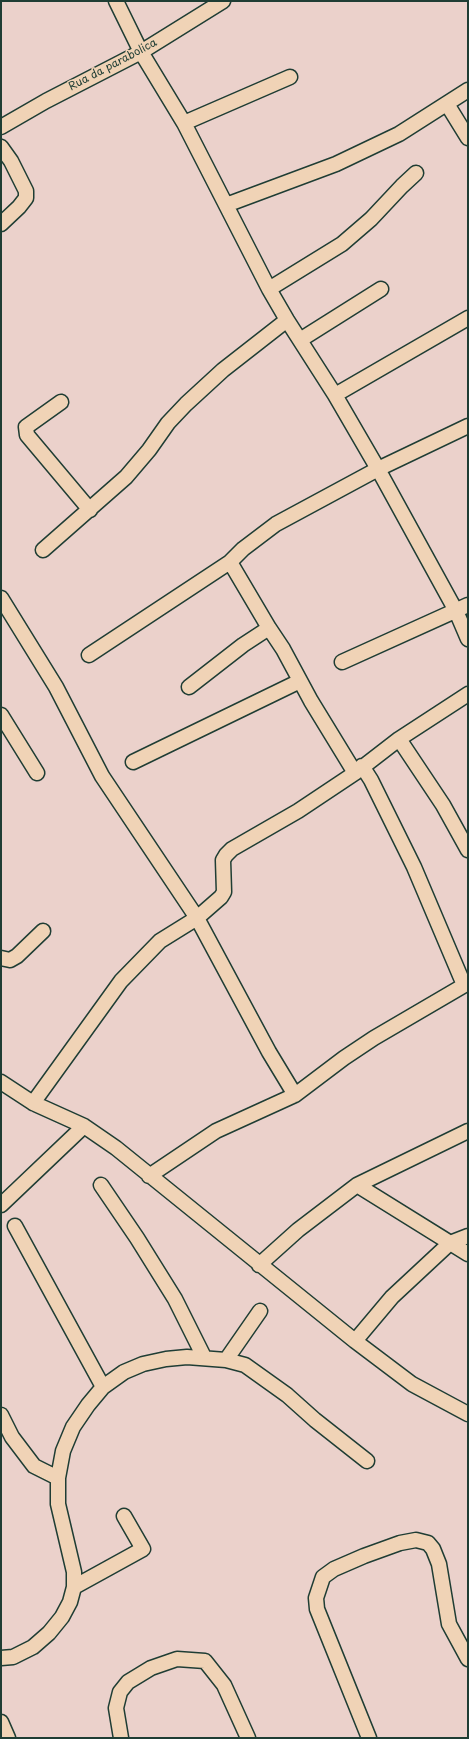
<!DOCTYPE html>
<style>
body{margin:0}
#map{position:relative;width:469px;height:1739px;overflow:hidden;background:#ebd1cb;font-family:"Playpen Sans",sans-serif}
canvas{display:block}
.frame{position:absolute;inset:0;border:2px solid #1f3d34;pointer-events:none}
</style>
<div id="map">
<canvas width="469" height="1739"></canvas>
<div class="frame"></div>
</div>
<script>
const context = document.querySelector('canvas').getContext('2d');
context.lineJoin = 'round';
const shape = rows => new Path2D(rows.map(r => 'M' + r).join(''));
function strokePath(path, color, width, dash) { context.strokeStyle = color; context.lineWidth = width; context.lineCap = dash ? 'butt' : 'round'; context.setLineDash(dash || []); context.stroke(path); }
function drawText(font, color, halo, rows, align = 'center') {
  context.font = font + ' "Playpen Sans",sans-serif'; context.lineWidth = 3; context.setLineDash([]); context.textBaseline = 'middle'; context.strokeStyle = halo; context.fillStyle = color; for (const [text, x, y, turn = 0] of rows) {
    context.save(); context.translate(x, y); context.rotate((+turn || 0) * Math.PI / 180); context.textAlign = isNaN(turn) ? turn : align; if (halo) context.strokeText(text, 0, 0); context.fillText(text, 0, 0); context.restore();
  }
}
const minor = shape([
 [116,1,141,52,184,123,269,289,287,320,335,395,378,469,456,611,468,639],
 [447,104,468,138],
 [184,123,290,77],
 [1,127,46,101,141,52,223,1],
 [1,147,11,161,26,191,26,198,19,207,1,224],
 [226,205,336,164,399,134,468,90],
 [269,289,342,244,371,219,402,186,416,173],
 [300,340,381,289],
 [335,395,468,318],
 [61,402,26,427,27,435,90,510],
 [43,550,126,477,149,450,168,423,186,404,223,370,287,320],
 [230,562,269,628,283,649,311,701,355,773],
 [1,598,56,687,102,776,197,918,269,1052,295,1095],
 [89,655,230,562,243,549,276,524,378,469,468,426],
 [342,662,468,605],
 [189,687,243,645,269,628],
 [1,715,37,773],
 [399,739,443,805,468,850],
 [133,762,300,681],
 [362,766,371,780,414,867,464,985],
 [1,958,10,960,17,956,43,931],
 [1,1082,33,1103,84,1126,116,1148,355,1341,412,1384,468,1414],
 [33,1103,121,981,160,941,197,918,221,897,224,892,223,860,226,855,232,849,298,811,355,773,399,739,468,694],
 [149,1176,216,1131,295,1095,344,1058,374,1038,468,983],
 [101,1185,137,1238,175,1299,204,1357],
 [357,1185,468,1254],
 [1,1205,84,1126],
 [15,1226,103,1387],
 [259,1265,298,1230,357,1185,468,1131],
 [355,1341,392,1297,450,1243,468,1236],
 [226,1360,260,1311],
 [1,1415,12,1437,34,1466,58,1478],
 [74,1587,143,1549,124,1516],
 [1,1658,13,1657,33,1647,49,1633,62,1617,70,1602,74,1587,74,1572,58,1504,58,1478,63,1451,73,1427,88,1405,103,1387,124,1372,143,1364,166,1359,187,1357,226,1360,245,1365,287,1395,315,1420,367,1461],
 [1,1722,8,1738],
 [121,1738,116,1708,120,1692,128,1682,151,1668,177,1659,205,1661,224,1685,248,1738],
 [369,1738,317,1609,316,1598,323,1577,334,1569,364,1556,400,1543,416,1540,428,1543,433,1549,439,1564,449,1624,468,1659]
]);
strokePath(minor, '#1f3d34', 17);
strokePath(minor, '#f0d3b6', 14);
drawText('11px', '#1f3d34', '#f0d3b6', [
 ["Rua da parabolica",113,65,-28]
]);
</script>
